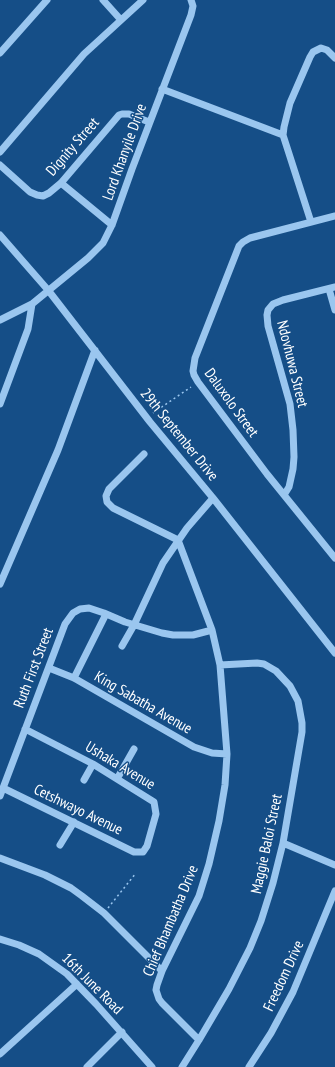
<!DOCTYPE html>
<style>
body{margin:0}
canvas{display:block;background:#154e87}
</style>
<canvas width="335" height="1067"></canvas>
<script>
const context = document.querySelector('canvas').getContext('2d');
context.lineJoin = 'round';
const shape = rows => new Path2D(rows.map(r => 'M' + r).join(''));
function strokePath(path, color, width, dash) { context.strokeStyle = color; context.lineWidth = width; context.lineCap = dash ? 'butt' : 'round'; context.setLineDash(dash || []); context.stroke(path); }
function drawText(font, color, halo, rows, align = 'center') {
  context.font = font + ' "PT Sans Narrow",sans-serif'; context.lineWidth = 3; context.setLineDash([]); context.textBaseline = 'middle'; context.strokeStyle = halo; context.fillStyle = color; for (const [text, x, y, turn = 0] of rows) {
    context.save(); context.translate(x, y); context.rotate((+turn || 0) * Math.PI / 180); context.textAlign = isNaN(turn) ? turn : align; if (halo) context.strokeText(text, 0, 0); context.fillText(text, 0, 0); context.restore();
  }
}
strokePath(shape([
 [153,413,191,387],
 [108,908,136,873]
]), '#9ac6ef', 1.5, [2, 3]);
strokePath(shape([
 [103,0,121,20],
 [0,53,47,0],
 [162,89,283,135],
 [0,152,84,54,143,0],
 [0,165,30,192,37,195,43,196,49,193,61,183,119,115,122,114,129,114,149,122],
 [61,183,112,225],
 [335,216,250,238,243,242,239,246,195,358,193,371,194,375,198,382,267,474,335,558],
 [311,222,283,135,284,127,290,103,310,57,313,52,321,48,327,50,335,58],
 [0,235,48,290,150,422,213,498,335,653],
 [329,289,335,310],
 [0,320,32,304,88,258,103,243,112,225,132,169,191,15,193,6,191,0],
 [0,404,28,329,32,304],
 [144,454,109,489,106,496,107,502,113,508,178,540,212,630,220,665,227,754,225,785,219,821,209,864,199,896,162,971,157,985,156,990,159,999,162,1003,199,1040],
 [284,495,289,487,293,469,294,457,293,430,290,404,268,326,267,315,268,310,273,304,283,300,335,287],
 [0,584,58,450,95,350],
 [122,646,134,625,163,563,187,528,213,498],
 [49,668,74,678,194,747,212,753,227,754],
 [74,678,106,614],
 [117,779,134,749],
 [84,780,93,764],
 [3,788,134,852,143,852,147,846,156,814,154,802,93,764,25,729],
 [0,796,65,624,73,613,80,609,89,608,104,613,125,622,162,633,173,635,193,635,212,630],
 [283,843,335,865],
 [60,845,74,822],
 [0,858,45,875,71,888,82,896,104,913,162,971],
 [0,939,19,945,39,954,67,974,96,1004,152,1067],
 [0,1054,77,984],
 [87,1067,122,1032],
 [182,1067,199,1040,229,989,250,948,261,921,273,883,283,843,302,732,302,723,298,701,290,686,276,671,264,664,257,663,220,665],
 [249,1067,271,1033,293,992,335,891]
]), '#9ac6ef', 7);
drawText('15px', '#fff', '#154e87', [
 ["Dignity Street",73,147,-49],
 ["Lord Khanyile Drive",125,152,-70],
 ["Ndovhuwa Street",292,364,76],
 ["Daluxolo Street",231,403,54],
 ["29th September Drive",179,435,51],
 ["Ruth First Street",34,668,-69],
 ["King Sabatha Avenue",143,703,30],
 ["Ushaka Avenue",120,766,31],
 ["Cetshwayo Avenue",78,810,26],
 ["Maggie Baloi Street",267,844,-78],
 ["Chief Bhambatha Drive",171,921,-67],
 ["Freedom Drive",284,976,-65],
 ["16th June Road",92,984,45]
]);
</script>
